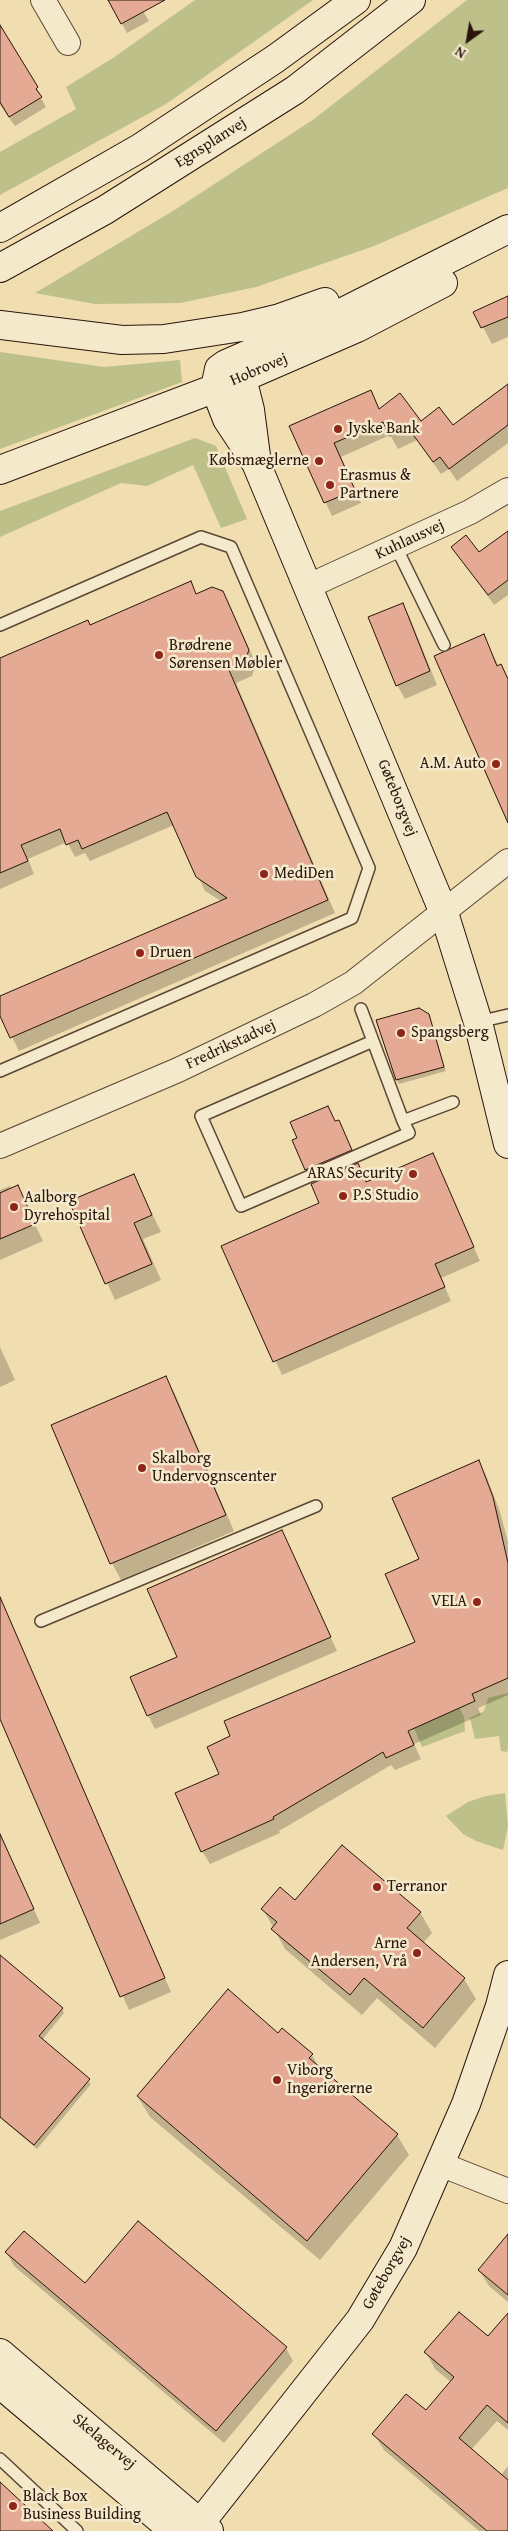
<!DOCTYPE html>
<meta charset="utf-8">
<style>
body{margin:0}
#map{position:relative;width:508px;height:2531px;overflow:hidden;background:#f0ddb0;font-family:"Gentium Book Plus",serif}
canvas{display:block}
.north{position:absolute;left:443px;top:15px;width:50px;height:50px;-webkit-text-stroke:4px #f5e9cc;paint-order:stroke;rotate:212deg;font-size:14px;font-weight:700;line-height:20px;text-align:center;color:#29150c}
.north::after{content:'';display:block;margin:auto;width:18px;height:22px;background:#29150c;clip-path:polygon(50% 0,100% 100%,50% 72%,0 100%)}
</style>
<div id="map">
<canvas width="508" height="2531"></canvas>
<div class="north">N</div>
</div>
<script>
const context = document.querySelector('canvas').getContext('2d');
context.lineJoin = 'round';
function fill(path, color) { context.fillStyle = color; context.fill(path, 'evenodd'); }
const shape = rows => new Path2D(rows.map(r => 'M' + r).join(''));
function strokePath(path, color, width, dash) { context.strokeStyle = color; context.lineWidth = width; context.lineCap = dash ? 'butt' : 'round'; context.setLineDash(dash || []); context.stroke(path); }
function drawText(font, color, halo, rows, align = 'center') {
  context.font = font + ' "Gentium Book Plus",serif'; context.lineWidth = 5; context.setLineDash([]); context.textBaseline = 'middle'; context.strokeStyle = halo; context.fillStyle = color; for (const [text, x, y, turn = 0] of rows) {
    context.save(); context.translate(x, y); context.rotate((+turn || 0) * Math.PI / 180); context.textAlign = isNaN(turn) ? turn : align; if (halo) context.strokeText(text, 0, 0); context.fillText(text, 0, 0); context.restore();
  }
}
fill(shape([
 [195,0,313,0,166,104,0,195,0,152,76,109,66,87,113,58],
 [467,0,508,0,508,188,374,246,256,287,180,303,95,304,35,293,173,211,314,119],
 [0,352,104,367,180,360,182,382,0,449],
 [195,438,216,446,247,519,221,528,193,465,147,486,121,483,0,537,0,511],
 [508,1693,508,1747,507,1752,501,1751,499,1736,475,1739,470,1718,484,1711,488,1698],
 [460,1708,464,1717,465,1731,422,1747,414,1728],
 [505,1793,508,1826,503,1850,476,1841,463,1834,446,1816,468,1802,486,1796]
]), '#bdc088');
fill(shape([
 [109,0,156,0,141,8,149,21,127,33],
 [0,25,42,97,41,98,46,107,15,126,0,105],
 [508,297,508,337,492,344,475,312],
 [508,386,508,443,457,481,449,469,441,474,417,440,398,449,390,435,341,457,361,503,332,516,291,427,370,392,380,410,420,422,453,427],
 [508,532,508,595,494,605,453,547,478,554],
 [190,583,197,595,222,592,230,606,256,664,252,676,236,683,335,913,19,1051,0,1013,0,998,221,901,205,891,174,825,90,861,85,853,75,857,67,842,28,859,34,874,0,889,0,660,90,626],
 [403,604,410,618,437,685,405,699,397,685],
 [483,635,499,667,501,666,508,678,508,810],
 [429,1015,446,1071,399,1084,397,1080],
 [335,1123,341,1126,354,1154,308,1174,306,1170],
 [432,1155,480,1261,441,1278,451,1301,282,1375,223,1246,321,1203,358,1165,367,1183],
 [134,1176,161,1232,143,1239,161,1280,115,1300,70,1202],
 [10,1186,12,1189,17,1187,43,1241,0,1260,0,1190],
 [0,1347,15,1380,0,1387],
 [166,1378,175,1394,234,1531,121,1580,112,1563],
 [478,1462,486,1475,500,1512,508,1542,508,1695,478,1708,481,1715,414,1744,421,1759,395,1770,391,1765,279,1831,280,1833,210,1864,202,1851,221,1774,416,1643,421,1560],
 [282,1532,337,1651,155,1729,148,1715,178,1657],
 [6,1615,171,1992,129,2010,0,1716,0,1617],
 [0,1833,40,1923,0,1940],
 [296,1902,420,1912,432,1933,423,1943,464,1979,476,1999,435,2048,377,1998,362,2015,285,1949,263,1909],
 [0,1957,62,2009,64,2013,42,2040,91,2084,37,2149,0,2118],
 [278,2034,312,2055,320,2069,397,2135,409,2155,320,2260,150,2117,138,2097],
 [508,2236,508,2302,489,2286,479,2270],
 [7,2253,85,2285,286,2348,293,2361,224,2443,14,2266],
 [508,2315,508,2430,497,2421,471,2450,501,2475,508,2466,508,2531,479,2531,384,2450,374,2434,426,2412,451,2382,435,2369,426,2352,488,2338]
]), '#0003');
const building = shape([
 [108,0,165,0,121,24,108,0],
 [0,25,38,87,36,89,42,97,9,117,0,102,0,25],
 [508,296,508,317,481,328,473,312,508,296],
 [508,384,508,425,449,469,440,457,433,462,409,429,414,426,389,436,383,422,334,443,355,490,324,503,289,426,371,390,379,409,400,393,421,421,439,407,453,425,508,384],
 [508,531,508,580,488,595,451,547,466,535,479,552,508,531],
 [191,581,196,594,212,587,223,591,249,650,244,663,229,670,328,900,10,1038,0,1016,0,996,227,898,196,877,167,812,82,849,78,840,66,845,60,829,21,845,28,861,0,873,0,658,88,620,90,625,191,581],
 [403,603,430,671,396,686,368,617,403,603],
 [484,634,497,666,501,664,508,679,508,823,434,656,484,634],
 [419,1008,429,1014,444,1067,396,1080,376,1020,419,1008],
 [328,1106,335,1121,339,1120,352,1150,305,1170,292,1140,297,1138,290,1122,328,1106],
 [433,1153,474,1247,435,1264,445,1287,273,1362,221,1246,319,1203,311,1184,358,1163,366,1182,433,1153],
 [134,1174,152,1215,134,1223,152,1264,105,1284,69,1201,134,1174],
 [18,1185,35,1224,0,1239,0,1193,18,1185],
 [166,1376,226,1515,110,1564,51,1425,166,1376],
 [479,1460,493,1497,508,1563,508,1678,472,1694,475,1701,408,1731,414,1745,386,1758,383,1752,273,1817,274,1819,201,1852,175,1793,219,1774,207,1747,230,1736,224,1721,415,1642,385,1574,419,1559,392,1498,479,1460],
 [282,1530,331,1637,147,1716,130,1677,177,1657,147,1589,282,1530],
 [0,1597,165,1978,120,1997,0,1719,0,1597],
 [0,1834,34,1909,0,1924,0,1834],
 [342,1845,421,1912,407,1928,465,1978,423,2028,364,1978,350,1995,271,1929,277,1922,261,1909,280,1887,295,1900,342,1845],
 [0,1955,63,2008,39,2036,90,2079,34,2145,0,2117,0,1955],
 [228,1989,278,2033,282,2028,313,2054,309,2058,398,2134,307,2241,137,2096,228,1989],
 [138,2221,287,2347,216,2431,5,2252,24,2231,85,2283,138,2221],
 [508,2234,508,2295,478,2270,508,2234],
 [459,2312,488,2336,508,2313,508,2423,487,2405,459,2438,508,2480,508,2531,487,2531,372,2434,406,2394,426,2410,454,2377,424,2352,459,2312],
 [0,2482,53,2531,0,2531,0,2482]
]);
fill(building, '#e4aa93');
strokePath(building, '#29150c', 1);
const lane = shape([
 [396,547,444,645],
 [0,625,201,537,231,547,369,868,352,918,0,1071],
 [361,1009,403,1121,453,1102],
 [478,1022,508,1015],
 [373,1041,201,1116,241,1206,409,1133,403,1121],
 [41,1621,316,1506],
 [0,2459,77,2531]
]);
const street = shape([
 [43,0,68,43],
 [309,586,470,512,508,490],
 [0,1146,178,1070,314,1005,353,983,508,861],
 [440,2164,508,2191]
]);
const secondary = shape([
 [0,228,140,148,275,59,356,0],
 [508,229,331,318,226,364,219,369,215,388,227,419,256,463,444,913,478,1022,508,1144],
 [0,268,105,210,295,90,411,0],
 [0,325,122,340,164,339,242,327,280,318,325,302],
 [242,378,250,410,256,456],
 [0,470,242,378,357,328,443,283],
 [0,2353,209,2531],
 [0,2384,174,2531],
 [194,2531,360,2320,403,2248,466,2104,500,2006,508,1975]
]);
strokePath(lane, '#5b4735', 14);
strokePath(street, '#5b4735', 26);
strokePath(secondary, '#29150c', 30);
strokePath(lane, '#f5e9cc', 11);
strokePath(street, '#f5e9cc', 24);
strokePath(secondary, '#f5e9cc', 28);
for (const [x, y, r, color] of [
 [338,429,5,"#8f2418"],
 [319,461,5,"#8f2418"],
 [330,485,5,"#8f2418"],
 [159,655,5,"#8f2418"],
 [496,764,5,"#8f2418"],
 [264,874,5,"#8f2418"],
 [140,953,5,"#8f2418"],
 [401,1033,5,"#8f2418"],
 [413,1174,5,"#8f2418"],
 [343,1196,5,"#8f2418"],
 [14,1207,5,"#8f2418"],
 [142,1468,5,"#8f2418"],
 [477,1602,5,"#8f2418"],
 [377,1887,5,"#8f2418"],
 [417,1953,5,"#8f2418"],
 [277,2080,5,"#8f2418"],
 [13,2506,5,"#8f2418"]
]) { const dot = new Path2D(); dot.arc(x, y, r, 0, 2 * Math.PI); context.fillStyle = color; context.fill(dot); strokePath(dot, '#f5e9cc', 2); }
drawText('16px', '#29150c', '#f5e9cc', [
 ["Egnsplanvej",211,143,-32],
 ["Hobrovej",259,370,-23],
 ["Kuhlausvej",410,540,-25],
 ["Gøteborgvej",397,798,68],
 ["Fredrikstadvej",231,1045,-25],
 ["Gøteborgvej",387,2273,-60],
 ["Skelagervej",104,2442,40]
]);
drawText('16px', '#29150c', '#f5e9cc', [
 ["Jyske Bank",348,429],
 ["Købsmæglerne",309,461,"right"],
 ["Erasmus &",340,476],
 ["Partnere",340,494],
 ["Brødrene",169,646],
 ["Sørensen Møbler",169,664],
 ["A.M. Auto",486,764,"right"],
 ["MediDen",274,874],
 ["Druen",150,953],
 ["Spangsberg",411,1033],
 ["ARAS Security",403,1174,"right"],
 ["P.S Studio",353,1196],
 ["Aalborg",24,1198],
 ["Dyrehospital",24,1216],
 ["Skalborg",152,1459],
 ["Undervognscenter",152,1477],
 ["VELA",467,1602,"right"],
 ["Terranor",387,1887],
 ["Arne",407,1944,"right"],
 ["Andersen, Vrå",407,1962,"right"],
 ["Viborg",287,2071],
 ["Ingeriørerne",287,2089],
 ["Black Box",23,2497],
 ["Business Building",23,2515]
], 'left');
</script>
